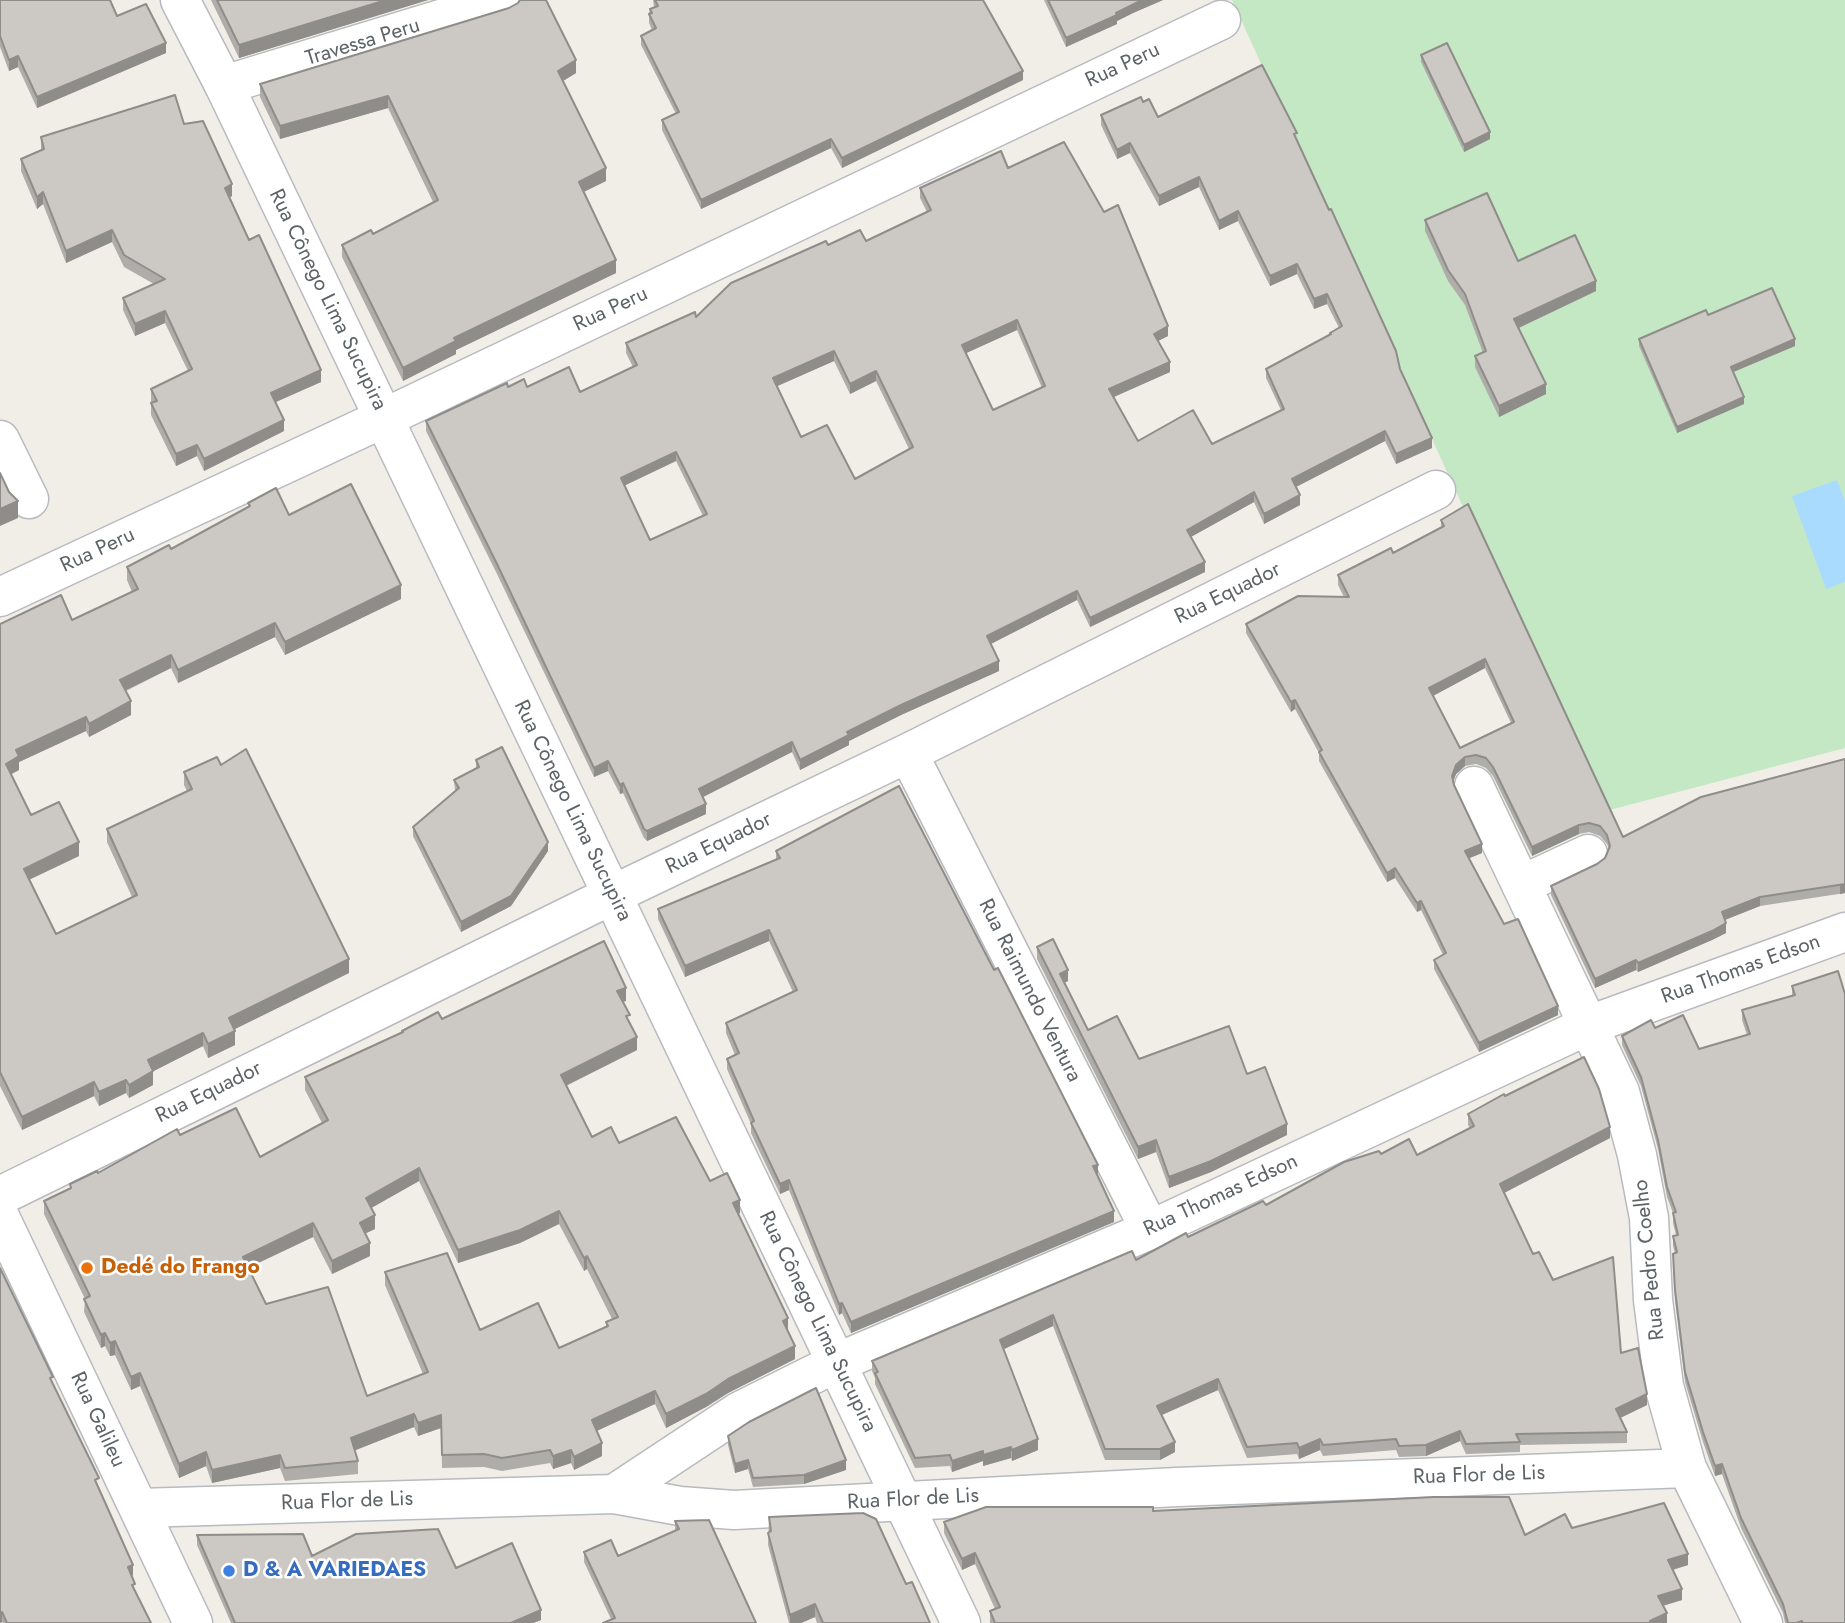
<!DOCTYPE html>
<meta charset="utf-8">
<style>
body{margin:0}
canvas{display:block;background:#f1eee7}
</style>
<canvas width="1845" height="1623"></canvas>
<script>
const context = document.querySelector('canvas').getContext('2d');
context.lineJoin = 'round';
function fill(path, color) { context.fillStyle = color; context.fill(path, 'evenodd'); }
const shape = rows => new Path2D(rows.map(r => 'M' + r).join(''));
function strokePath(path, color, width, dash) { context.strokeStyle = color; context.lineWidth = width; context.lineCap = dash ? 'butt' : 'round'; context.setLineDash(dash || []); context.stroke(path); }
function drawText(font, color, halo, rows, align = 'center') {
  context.font = font + ' Jost,sans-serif'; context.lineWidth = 5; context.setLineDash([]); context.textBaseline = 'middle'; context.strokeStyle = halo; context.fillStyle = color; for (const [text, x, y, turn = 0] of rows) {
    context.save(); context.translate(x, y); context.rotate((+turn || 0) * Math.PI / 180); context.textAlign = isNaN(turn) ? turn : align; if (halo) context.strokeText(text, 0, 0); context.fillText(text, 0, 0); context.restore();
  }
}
fill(shape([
 [1232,0,1845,0,1845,748,1602,812]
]), '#c5e8c4');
fill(shape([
 [1837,480,1845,501,1845,582,1826,589,1792,496]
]), '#a9dbff');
const minor = shape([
 [224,85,503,0],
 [0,440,29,499],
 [0,597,384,418,1221,20],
 [908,753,1150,1230],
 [1474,786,1620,1092,1637,1155,1649,1218,1653,1300,1664,1386,1687,1468,1763,1623],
 [1521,885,1588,854],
 [0,1196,612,895,908,753,1436,490],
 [0,1217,193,1623],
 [614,1494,738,1412,836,1363,1150,1230,1589,1025,1845,932],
 [139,1508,614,1494,680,1506,734,1510,1177,1487,1687,1468]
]);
const tertiary = shape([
 [180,0,224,85,961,1623]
]);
strokePath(minor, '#b7babe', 41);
strokePath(tertiary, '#b7babe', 41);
strokePath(minor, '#fff', 38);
strokePath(tertiary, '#fff', 38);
fill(shape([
 [0,0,117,16,166,53,37,108,18,67,9,71,0,47],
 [211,0,428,0,239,58],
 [653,0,983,0,1023,80,842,168,831,148,701,209,662,130,662,120,676,114,641,45,641,36,652,30,649,23,649,14,650,9,654,7],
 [1044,0,1163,0,1133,13,1117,21,1117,24,1066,47],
 [518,3,576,73,563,81,606,181,584,192,616,273,456,350,456,354,403,381,342,257,342,245,373,234,433,202,388,108,280,139,260,97,260,84,509,8],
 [1421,55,1490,139,1464,152,1421,62],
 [1143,102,1158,117,1297,140,1400,369,1432,448,1396,464,1385,441,1296,487,1300,505,1264,524,1254,502,1191,537,1205,572,1090,627,1077,600,990,644,999,671,901,715,849,741,849,745,800,770,792,752,703,797,706,814,647,841,644,838,623,793,620,794,608,771,594,777,497,574,426,431,426,421,508,387,580,392,633,367,626,353,626,343,696,317,828,245,866,241,927,212,920,198,920,188,1008,168,1168,336,1158,341,1170,372,1114,397,1138,441,1212,444,1281,410,1266,378,1266,369,1330,335,1330,333,1339,328,1327,304,1314,309,1297,274,1270,286,1238,221,1219,230,1199,187,1159,206,1130,153,1117,159,1101,125,1101,115],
 [1017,330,1042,388,993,410,966,353],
 [834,361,850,394,876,381,909,449,855,479,801,437,777,386],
 [676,461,703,516,650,540,624,486],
 [184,124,232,196,230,197,249,240,321,382,276,402,284,431,204,471,197,456,176,466,151,415,151,389,188,371,165,323,135,336,123,310,123,298,154,284,124,267,112,242,66,263,43,204,37,209,21,171,21,159,41,150,41,137],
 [1425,220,1518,261,1596,291,1519,328,1546,394,1499,417,1475,367,1475,356,1483,353,1465,305,1448,281,1425,231],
 [1708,315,1795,346,1733,372,1744,404,1677,433,1639,346,1639,339],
 [248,503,289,515,401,599,285,655,275,637,178,683,171,668,126,691,131,715,89,737,86,731,19,762,19,770,11,774,31,815,79,856,29,880,56,934,132,897,107,842,107,829,187,791,184,785,184,772,221,765,349,973,234,1029,235,1045,208,1058,203,1046,153,1071,153,1085,129,1098,126,1093,99,1106,94,1096,22,1130,0,1086,0,624,72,620,132,592,127,580,127,567,171,549,248,507],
 [1441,520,1623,837,1845,759,1845,893,1760,906,1725,920,1726,933,1712,940,1638,972,1636,970,1595,988,1551,895,1551,886,1597,864,1605,858,1609,849,1607,844,1600,836,1589,832,1579,834,1532,856,1493,776,1486,768,1476,764,1465,766,1456,774,1453,782,1454,785,1482,853,1469,858,1504,924,1558,1015,1479,1052,1434,969,1434,960,1443,955,1421,910,1417,912,1395,878,1387,882,1319,761,1319,753,1295,709,1291,712,1246,633,1246,624,1344,597,1338,585,1338,575,1393,553,1441,528],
 [1485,668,1511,723,1460,748,1433,696],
 [476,760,548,851,511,906,461,932,413,836,413,827,455,791,454,780,476,768],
 [776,851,1098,1175,1114,1222,851,1333,842,1313,839,1315,789,1190,780,1194,756,1144,751,1133,751,1124,727,1069,727,1059,735,1055,726,1033,726,1023,793,992,769,941,685,977,658,919,658,909,776,859],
 [1037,947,1068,981,1064,983,1088,1030,1139,1059,1247,1074,1287,1135,1211,1172,1169,1188,1156,1152,1138,1159,1037,959],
 [1838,971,1845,1623,1785,1623,1783,1613,1741,1528,1722,1474,1715,1476,1703,1442,1685,1382,1675,1300,1673,1263,1675,1253,1673,1246,1673,1236,1676,1235,1673,1223,1673,1213,1667,1197,1658,1149,1641,1086,1622,1045,1622,1036,1655,1028,1699,1049,1747,1035,1742,1020,1742,1010,1792,996,1792,986],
 [626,1001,623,1002,637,1050,566,1086,592,1137,619,1143,710,1181,740,1213,738,1213,788,1332,795,1359,728,1393,706,1407,666,1428,655,1404,597,1431,602,1456,574,1470,571,1463,553,1469,550,1463,502,1471,484,1467,442,1468,441,1428,418,1436,414,1427,355,1450,358,1461,358,1474,285,1481,280,1468,212,1483,206,1466,179,1478,140,1386,131,1390,115,1355,110,1356,105,1346,101,1348,84,1312,85,1299,44,1214,44,1201,70,1189,70,1184,98,1173,180,1135,260,1157,322,1123,305,1090,305,1077,402,1033,402,1031,442,1019],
 [419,1181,458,1263,520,1243,559,1224,584,1271,587,1269,612,1319,606,1322,606,1327,559,1348,480,1330,385,1272,385,1285,423,1374,367,1396,266,1304,248,1268,313,1237,332,1274,370,1256,366,1233,375,1229,371,1208],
 [1505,1096,1610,1138,1504,1193,1533,1254,1553,1280,1621,1353,1647,1405,1620,1418,1627,1432,1627,1443,1520,1445,1520,1452,1466,1454,1460,1441,1426,1456,1399,1457,1396,1450,1323,1456,1320,1450,1299,1459,1297,1454,1247,1458,1218,1390,1162,1415,1175,1452,1160,1460,1105,1460,1053,1326,1004,1349,1038,1450,1012,1461,1011,1458,983,1466,983,1461,952,1472,950,1466,915,1468,875,1384,875,1378,872,1371,872,1361,1136,1260,1188,1237,1266,1205,1381,1154,1417,1155,1470,1128,1468,1125,1468,1114],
 [0,1268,98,1489,133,1575,132,1576,135,1592,151,1623,3,1623,2,1622,0,1623],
 [728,1436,846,1470,804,1484,753,1487,748,1469,735,1473,728,1445],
 [1153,1511,1525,1535,1572,1528,1688,1565,1673,1570,1682,1600,1663,1606,1667,1623,990,1623,990,1611,995,1609,975,1564,962,1570,944,1533,944,1522],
 [769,1517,906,1584,930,1623,817,1623,815,1617,801,1623,789,1623,768,1545],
 [675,1521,756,1623,611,1619,584,1562,584,1552,618,1556,675,1531],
 [197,1535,312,1556,456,1568,541,1620,533,1623,231,1623,197,1545]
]), '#afada9');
fill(shape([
 [386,0,428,0,239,58,239,45],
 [1142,0,1163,0,1133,13,1117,21,1117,24,1066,47,1066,38],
 [166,43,166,53,37,108,37,97],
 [18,56,18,67,9,71,9,60],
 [576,60,576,73,558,84,558,71],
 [1023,71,1023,80,842,168,842,158],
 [388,96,388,108,280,139,280,126],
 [1490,132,1490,139,1464,152,1464,145],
 [831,139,831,148,701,209,701,200],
 [1130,143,1130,153,1117,159,1117,150],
 [606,168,606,181,579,194,579,182],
 [1199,177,1199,187,1159,206,1159,196],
 [232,184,232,196,225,200,225,188],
 [43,192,43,204,37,209,37,197],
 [1238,211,1238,221,1219,230,1219,221],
 [112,230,112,242,66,263,66,251],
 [616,260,616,273,456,350,456,354,403,381,403,368,454,338],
 [1297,264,1297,274,1270,286,1270,276],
 [1596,281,1596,291,1514,330,1514,319],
 [1327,294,1327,304,1314,309,1314,299],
 [165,311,165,323,135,336,135,324],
 [1017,320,1017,330,962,355,962,345],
 [1168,326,1168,336,1154,343,1154,334],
 [1795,339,1795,346,1731,373,1731,367],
 [834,351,834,361,773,388,773,378],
 [1170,362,1170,372,1109,399,1109,389],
 [321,370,321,382,271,404,271,393],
 [876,371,876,381,850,394,850,384],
 [1546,384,1546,394,1499,417,1499,406],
 [1744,397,1744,404,1677,433,1677,427],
 [284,420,284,431,204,471,204,459],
 [1385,431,1385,441,1292,489,1292,479],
 [1432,438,1432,448,1396,464,1396,454],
 [197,445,197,456,176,466,176,454],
 [676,452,676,461,621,487,621,478],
 [1254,492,1254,502,1187,539,1187,530],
 [1300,495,1300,505,1264,524,1264,514],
 [18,501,18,518,0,526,0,509],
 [1205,562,1205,572,1090,627,1090,618],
 [401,585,401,599,285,655,285,642],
 [1077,591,1077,600,987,646,987,636],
 [275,623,275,637,178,683,178,670],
 [171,655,171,668,120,693,120,680],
 [1485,659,1485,668,1429,698,1429,688],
 [999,661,999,671,901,715,849,741,849,745,800,770,800,760,847,732,901,705],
 [1295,700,1295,709,1291,712,1291,702],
 [131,701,131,715,89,737,89,724],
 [86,717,86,731,19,762,19,770,6,777,6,764,16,750],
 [792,742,792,752,699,799,699,789],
 [1465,757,1465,766,1456,774,1452,785,1452,776,1456,765],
 [608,761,608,771,594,777,594,768],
 [623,783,623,793,620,794,620,785],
 [706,804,706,814,647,841,647,831],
 [1579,825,1579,834,1532,856,1532,847],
 [79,842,79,856,24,882,24,869],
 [548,842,548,851,511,906,461,932,461,922],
 [1482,844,1482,853,1465,860,1465,851],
 [1395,868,1395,878,1387,882,1387,873],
 [1845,884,1845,893,1840,894,1840,885],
 [1760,897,1760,906,1722,921,1722,912],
 [1421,901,1421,910,1417,912,1417,903],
 [1726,923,1726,933,1712,940,1638,972,1638,963],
 [769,930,769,941,685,977,685,966],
 [349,959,349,973,229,1032,229,1018],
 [1636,960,1636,970,1595,988,1595,979],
 [1068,970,1068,981,1060,985,1060,974],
 [626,988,626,1001,617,1004,617,991],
 [1558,1006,1558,1015,1479,1052,1479,1043],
 [235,1031,235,1045,208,1058,208,1044],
 [203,1033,203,1046,148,1074,148,1060],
 [637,1037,637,1050,561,1088,561,1075],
 [153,1071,153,1085,129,1098,129,1085],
 [126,1080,126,1093,99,1106,99,1092],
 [94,1082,94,1096,22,1130,22,1117],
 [1287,1124,1287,1135,1211,1172,1169,1188,1169,1177],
 [1610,1127,1610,1138,1500,1195,1500,1184],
 [1156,1140,1156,1152,1138,1159,1138,1147],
 [1098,1165,1098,1175,1093,1177,1093,1166],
 [419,1168,419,1181,366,1211,366,1198],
 [789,1180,789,1190,780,1194,780,1184],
 [740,1200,740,1213,733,1216,733,1203],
 [559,1211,559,1224,520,1243,458,1263,458,1250],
 [1114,1211,1114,1222,851,1333,851,1322],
 [375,1215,375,1229,360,1236,360,1223],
 [313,1223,313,1237,243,1270,243,1257],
 [370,1243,370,1256,332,1274,332,1261],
 [587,1256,587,1269,584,1271,584,1258],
 [842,1303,842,1313,839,1315,839,1304],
 [1053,1315,1053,1326,1000,1351,1000,1340],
 [788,1318,788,1331,783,1321],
 [105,1333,105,1346,101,1348,101,1335],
 [115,1341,115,1355,110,1356,110,1343],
 [795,1346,795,1359,728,1393,706,1407,666,1428,666,1414,728,1379],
 [140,1373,140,1386,131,1390,131,1377],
 [1218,1379,1218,1390,1157,1417,1157,1406],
 [655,1391,655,1404,592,1433,592,1420],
 [1647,1394,1647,1405,1616,1420,1616,1409],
 [414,1414,414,1427,351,1452,351,1438],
 [441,1415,441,1428,418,1436,418,1423],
 [1460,1431,1460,1441,1426,1456,1426,1445],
 [1038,1439,1038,1450,1012,1461,1012,1450],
 [1320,1439,1320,1450,1299,1459,1299,1448],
 [1175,1442,1175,1452,1160,1460,1160,1449],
 [602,1443,602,1456,574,1470,574,1457],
 [1011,1447,1011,1458,983,1466,983,1461,952,1472,952,1461,983,1451],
 [571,1450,571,1463,553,1469,553,1456],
 [206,1452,206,1466,179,1478,179,1464],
 [280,1455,280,1468,212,1483,212,1470],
 [748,1460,748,1469,735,1473,735,1464],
 [846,1460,846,1470,804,1484,804,1475],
 [1722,1464,1722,1474,1715,1476,1715,1466],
 [975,1553,975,1564,962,1570,962,1559],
 [1688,1554,1688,1565,1668,1571,1668,1560],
 [133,1565,133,1575,128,1577,128,1567],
 [1682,1589,1682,1600,1658,1607,1658,1596],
 [815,1604,815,1617,801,1623,790,1623,790,1615],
 [541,1610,541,1620,533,1623,511,1623],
 [2,1612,2,1622,0,1623,0,1613],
 [1667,1613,1667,1623,1650,1623,1650,1621]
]), '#8f8d89');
const building = shape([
 [0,0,110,0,117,16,146,4,166,43,37,97,18,56,9,60,0,36,0,0],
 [217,0,386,0,239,45,217,0],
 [520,0,546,0,576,60,558,71,606,168,579,182,616,260,454,338,456,341,403,368,342,245,371,230,373,234,438,200,388,96,280,126,260,84,509,8,518,3,520,0],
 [655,0,983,0,1023,71,842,158,831,139,701,200,662,120,679,112,641,36,656,28,649,14,652,13,650,9,658,6,655,0],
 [1048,0,1142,0,1116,13,1117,15,1066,38,1048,0],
 [1447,43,1490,132,1464,145,1421,55,1447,43],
 [1262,65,1297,133,1294,134,1329,210,1331,209,1396,351,1400,369,1432,438,1396,454,1385,431,1292,479,1300,495,1264,514,1254,492,1187,530,1205,562,1090,618,1077,591,987,636,999,661,901,705,847,732,849,735,800,760,792,742,699,789,706,804,647,831,644,829,623,783,620,785,608,761,594,768,497,564,426,421,507,383,508,387,524,379,527,387,569,367,580,392,637,365,626,343,695,312,696,317,731,283,826,241,828,245,860,230,866,241,931,210,920,188,1001,151,1008,168,1064,142,1104,212,1118,205,1168,326,1154,334,1170,362,1109,389,1138,441,1193,410,1212,444,1284,409,1266,369,1331,334,1330,333,1342,326,1327,294,1314,299,1297,264,1270,276,1238,211,1219,221,1199,177,1159,196,1130,143,1117,150,1101,115,1141,97,1143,102,1149,99,1158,117,1262,65],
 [1017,320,1045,386,993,410,962,345,1017,320],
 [834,351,850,384,876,371,913,447,855,479,827,425,801,437,773,378,834,351],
 [676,452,707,514,650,540,621,478,676,452],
 [175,95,184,124,203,121,232,184,225,188,249,240,259,235,321,370,271,393,284,420,204,459,197,445,176,454,151,403,157,401,151,389,192,369,165,311,135,324,123,298,165,279,124,255,112,230,66,251,43,192,37,197,21,159,44,149,41,137,175,95],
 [1487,193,1518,261,1575,235,1596,281,1514,319,1546,384,1499,406,1475,356,1486,351,1465,294,1448,270,1425,220,1487,193],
 [1772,288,1795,339,1731,367,1744,397,1677,427,1639,339,1706,310,1708,315,1772,288],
 [0,473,9,492,18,501,0,509,0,473],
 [351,484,401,585,285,642,275,623,178,670,171,655,120,680,131,701,89,724,86,717,16,750,19,756,6,764,31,815,59,802,79,842,24,869,56,934,137,895,107,829,192,789,184,772,217,757,221,765,246,749,349,959,229,1018,235,1031,208,1044,203,1033,148,1060,153,1071,129,1085,126,1080,99,1092,94,1082,22,1117,0,1072,0,624,61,595,72,620,138,589,127,567,169,545,171,549,250,506,248,503,276,488,289,515,351,484],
 [1468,504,1623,837,1701,797,1845,759,1845,884,1760,897,1722,912,1726,923,1712,931,1638,963,1636,960,1595,979,1551,886,1597,864,1605,858,1610,846,1607,835,1600,826,1589,823,1579,825,1532,847,1493,767,1486,758,1476,755,1465,757,1456,765,1452,776,1454,785,1482,844,1465,851,1504,924,1518,919,1558,1006,1479,1043,1434,960,1446,953,1421,901,1417,903,1395,868,1387,873,1319,752,1322,750,1295,700,1291,702,1246,624,1298,596,1349,597,1338,575,1391,548,1393,553,1444,526,1441,520,1468,504],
 [1485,659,1514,722,1460,748,1429,688,1485,659],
 [502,747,548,842,511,896,461,922,413,827,459,788,454,780,479,767,476,760,502,747],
 [899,786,994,970,998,968,1098,1165,1093,1166,1114,1211,851,1322,842,1303,839,1304,789,1180,780,1184,756,1133,751,1123,754,1121,727,1059,739,1053,726,1023,797,990,769,930,685,966,658,909,780,858,776,851,899,786],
 [1053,939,1068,970,1060,974,1088,1030,1117,1016,1139,1059,1229,1026,1247,1074,1265,1067,1287,1124,1211,1161,1169,1177,1156,1140,1138,1147,1037,947,1053,939],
 [604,941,626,988,617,991,630,1015,626,1016,637,1037,561,1075,592,1137,611,1127,619,1143,676,1117,710,1181,727,1173,740,1200,733,1203,788,1318,783,1321,795,1346,728,1379,706,1394,666,1414,655,1391,592,1420,602,1443,574,1457,571,1450,553,1456,550,1450,502,1458,484,1454,442,1455,441,1415,418,1423,414,1414,351,1438,358,1461,285,1468,280,1455,212,1470,206,1452,179,1464,140,1373,131,1377,115,1341,110,1343,105,1333,101,1335,84,1299,90,1296,44,1201,71,1188,70,1184,97,1171,98,1173,177,1129,180,1135,236,1108,260,1157,328,1120,305,1077,403,1032,402,1031,438,1012,442,1019,604,941],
 [419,1168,458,1250,520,1230,559,1211,584,1258,587,1256,618,1317,606,1322,608,1326,559,1348,538,1303,480,1330,447,1253,385,1272,428,1372,367,1396,328,1287,266,1304,243,1257,313,1223,332,1261,370,1243,360,1223,375,1215,366,1198,419,1168],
 [1838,971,1845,994,1845,1623,1802,1623,1802,1621,1796,1623,1788,1623,1783,1604,1741,1518,1722,1464,1715,1466,1703,1432,1685,1372,1675,1290,1673,1254,1677,1252,1673,1236,1678,1235,1673,1213,1676,1212,1667,1187,1658,1140,1641,1077,1622,1036,1651,1020,1655,1028,1683,1015,1699,1049,1750,1034,1742,1010,1795,995,1792,986,1838,971],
 [1584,1057,1599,1089,1610,1127,1500,1184,1533,1254,1539,1252,1553,1280,1613,1257,1621,1353,1638,1348,1647,1394,1616,1409,1627,1432,1516,1434,1520,1442,1466,1444,1460,1431,1426,1445,1399,1446,1396,1439,1323,1445,1320,1439,1299,1448,1297,1443,1247,1447,1218,1379,1157,1406,1175,1442,1160,1449,1105,1449,1053,1315,1000,1340,1038,1439,1012,1450,1011,1447,983,1455,983,1451,952,1461,950,1455,915,1458,875,1373,878,1372,872,1361,1132,1251,1136,1260,1186,1233,1188,1237,1263,1201,1266,1205,1344,1162,1379,1151,1381,1154,1409,1139,1417,1155,1474,1126,1468,1114,1504,1094,1505,1096,1584,1057],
 [0,1268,53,1377,50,1378,99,1478,95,1480,133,1565,128,1567,135,1584,132,1585,151,1623,7,1623,2,1612,0,1613,0,1268],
 [816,1388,846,1460,804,1475,753,1478,748,1460,735,1464,728,1436,749,1422,816,1388],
 [1434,1497,1509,1497,1525,1535,1565,1514,1572,1528,1664,1503,1688,1554,1668,1560,1682,1589,1658,1596,1667,1613,1650,1621,1651,1623,995,1623,990,1611,1000,1607,975,1553,962,1559,944,1522,986,1507,1153,1507,1153,1511,1434,1497],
 [863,1513,876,1519,906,1584,912,1582,930,1623,823,1623,815,1604,790,1615,768,1533,771,1531,769,1517,863,1513],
 [709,1520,756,1623,603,1623,615,1618,584,1552,611,1540,618,1556,679,1529,675,1521,709,1520],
 [438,1529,456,1568,512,1543,541,1610,511,1623,235,1623,197,1535,303,1534,312,1556,356,1534,438,1529]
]);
fill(building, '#ccc9c4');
strokePath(building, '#8f8d89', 2);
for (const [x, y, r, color] of [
 [87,1268,7,"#e8710a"],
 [229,1571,7,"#3f7fe0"]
]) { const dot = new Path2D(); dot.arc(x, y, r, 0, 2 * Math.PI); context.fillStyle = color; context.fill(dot); strokePath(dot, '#fff', 2.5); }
drawText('21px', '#5e6367', '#fff', [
 ["Travessa Peru",363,43,-17],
 ["Rua Peru",1123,66,-25],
 ["Rua Cônego Lima Sucupira",327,300,64],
 ["Rua Peru",611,310,-25],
 ["Rua Peru",98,551,-25],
 ["Rua Equador",1228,594,-26],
 ["Rua Cônego Lima Sucupira",572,811,64],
 ["Rua Equador",719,844,-26],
 ["Rua Thomas Edson",1741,970,-20],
 ["Rua Raimundo Ventura",1029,991,63],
 ["Rua Equador",209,1093,-26],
 ["Rua Thomas Edson",1221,1196,-25],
 ["Rua Pedro Coelho",1650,1260,-96],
 ["Rua Cônego Lima Sucupira",817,1322,64],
 ["Rua Galileu",97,1420,65],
 ["Rua Flor de Lis",1479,1476,-2],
 ["Rua Flor de Lis",913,1500,-3],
 ["Rua Flor de Lis",347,1502,-2]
]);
drawText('bold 21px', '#c56008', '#fff', [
 ["Dedé do Frango",101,1268]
], 'left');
drawText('bold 21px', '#366cbe', '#fff', [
 ["D & A VARIEDAES",243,1571]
], 'left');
</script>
